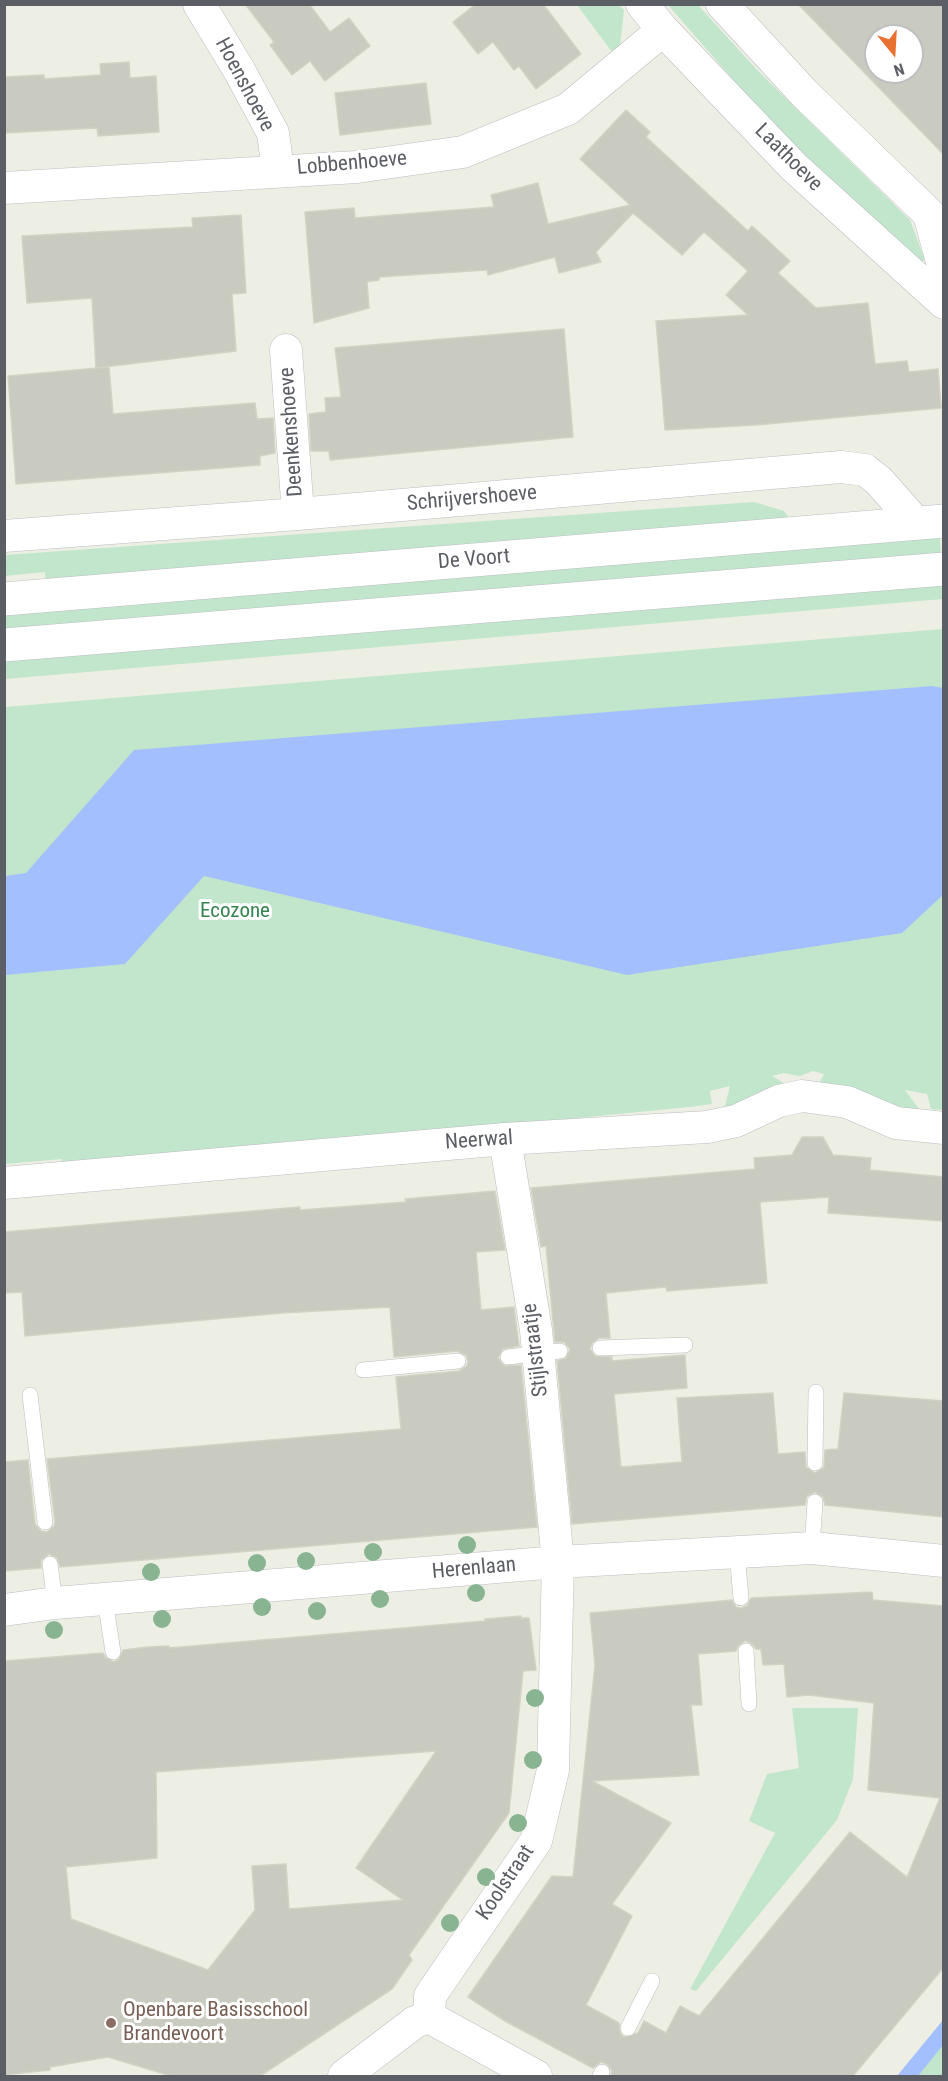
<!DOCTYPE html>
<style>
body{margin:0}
#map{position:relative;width:948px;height:2081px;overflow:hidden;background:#eeefe4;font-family:"Roboto Condensed",sans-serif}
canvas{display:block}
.frame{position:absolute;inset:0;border:6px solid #5c5e65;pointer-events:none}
.north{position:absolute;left:864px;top:24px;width:60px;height:60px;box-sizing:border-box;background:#fff;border:2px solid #bebfc1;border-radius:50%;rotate:162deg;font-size:16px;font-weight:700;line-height:24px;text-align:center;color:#5c5e65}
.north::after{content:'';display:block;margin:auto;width:21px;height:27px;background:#e87031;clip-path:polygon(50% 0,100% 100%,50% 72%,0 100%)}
</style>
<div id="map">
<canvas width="948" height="2081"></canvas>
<div class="frame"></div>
<div class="north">N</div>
</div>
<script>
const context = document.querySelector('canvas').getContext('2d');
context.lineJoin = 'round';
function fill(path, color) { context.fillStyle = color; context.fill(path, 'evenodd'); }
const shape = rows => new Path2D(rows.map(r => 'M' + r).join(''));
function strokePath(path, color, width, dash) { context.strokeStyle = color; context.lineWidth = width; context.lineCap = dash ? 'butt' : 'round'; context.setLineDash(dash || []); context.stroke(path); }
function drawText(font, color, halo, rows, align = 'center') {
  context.font = font + ' "Roboto Condensed",sans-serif'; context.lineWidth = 6; context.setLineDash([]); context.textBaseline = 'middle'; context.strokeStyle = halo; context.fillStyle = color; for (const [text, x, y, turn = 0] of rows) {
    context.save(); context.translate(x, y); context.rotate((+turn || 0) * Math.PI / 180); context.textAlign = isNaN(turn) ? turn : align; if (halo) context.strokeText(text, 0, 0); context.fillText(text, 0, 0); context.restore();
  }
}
fill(shape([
 [577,5,619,5,624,10,620,46,612,52],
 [668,5,698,5,758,71,910,220,925,260,919,262,779,132],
 [754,502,784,511,791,520,46,584,45,572,5,576,5,555],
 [939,532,941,553,5,632,5,611],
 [944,583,943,599,5,679,5,654],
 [943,629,943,1110,931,1109,927,1094,905,1090,924,1116,818,1085,824,1074,813,1071,800,1076,784,1073,772,1076,790,1087,723,1114,730,1086,710,1091,712,1104,689,1107,62,1169,62,1159,5,1164,5,707],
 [792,1708,858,1708,853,1779,837,1820,696,1991,690,1989,775,1833,749,1821,767,1774,799,1768],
 [943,2032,943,2076,907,2076]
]), '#c1e6cb');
fill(shape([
 [932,686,943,688,943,895,902,933,627,975,204,876,125,964,5,975,5,876,26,873,134,750],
 [943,2020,943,2045,918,2076,897,2076]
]), '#a4bffe');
const building = shape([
 [245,4,309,4,330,32,349,18,370,46,325,81,310,61,292,75,270,45,274,42,245,4],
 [476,4,543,4,581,54,536,89,519,66,514,70,493,42,478,54,453,22,476,4],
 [798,4,944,4,944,155,798,4],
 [876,36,912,36,912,72,876,72,876,36],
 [129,62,130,78,156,76,159,132,98,136,97,128,4,133,4,77,44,75,44,79,101,75,100,64,129,62],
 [426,83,431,124,340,135,335,93,426,83],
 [626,110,650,132,646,137,748,231,752,226,790,261,778,273,816,308,868,303,875,364,907,361,909,372,938,369,941,408,756,425,665,430,656,321,748,315,726,295,748,271,704,232,682,255,633,213,596,252,601,262,559,273,555,257,488,275,487,270,379,277,379,280,367,282,369,308,314,323,305,212,354,208,355,218,494,207,491,195,538,183,548,224,630,205,580,159,626,110],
 [241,215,246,293,232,294,236,351,96,368,92,298,27,303,22,236,193,227,192,218,241,215],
 [564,329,573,437,330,460,329,451,311,451,309,414,326,412,325,398,341,397,335,348,564,329],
 [109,367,113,414,255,403,257,419,273,418,275,453,260,456,260,465,16,484,8,376,109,367],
 [802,1137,823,1137,833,1155,871,1158,870,1170,944,1177,944,1221,828,1213,829,1197,760,1202,767,1283,667,1291,666,1287,606,1293,610,1338,599,1338,592,1343,590,1349,595,1356,612,1357,612,1361,685,1355,687,1388,614,1394,621,1467,682,1462,677,1398,773,1393,778,1454,805,1452,806,1467,815,1473,824,1467,825,1450,838,1449,844,1393,944,1401,944,1517,825,1505,823,1497,815,1492,807,1496,805,1505,572,1524,557,1361,566,1358,570,1349,564,1342,555,1342,546,1246,541,1247,531,1188,755,1169,754,1158,792,1155,802,1137],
 [495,1191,505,1250,476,1252,481,1310,514,1307,519,1346,503,1349,498,1358,505,1366,521,1365,537,1527,60,1567,57,1558,49,1554,41,1560,41,1568,4,1571,4,1462,28,1460,35,1524,41,1531,47,1532,54,1526,55,1521,47,1459,401,1429,396,1377,459,1371,467,1366,468,1361,466,1355,457,1351,394,1357,390,1307,282,1313,25,1336,22,1292,4,1293,4,1232,300,1207,300,1210,406,1202,405,1199,495,1191],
 [872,1592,873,1600,944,1606,944,1967,853,2076,611,2076,612,2071,607,2064,601,2062,593,2068,505,2021,468,1997,552,1876,573,1877,595,1665,590,1613,732,1600,736,1607,741,1608,747,1606,751,1598,872,1592],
 [745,1641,751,1643,756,1649,761,1649,763,1665,784,1664,787,1697,809,1695,874,1703,868,1790,940,1798,907,1877,850,1832,699,2016,680,2006,666,2033,644,2021,638,2033,624,2037,620,2033,619,2023,586,2005,632,1916,612,1904,671,1823,592,1781,699,1775,691,1705,702,1705,698,1654,736,1651,738,1646,745,1641],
 [521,1616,521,1618,529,1618,536,1670,523,1671,509,1813,409,1955,412,1960,392,1989,260,2076,171,2076,108,2057,50,2067,50,2070,4,2075,4,1661,103,1653,106,1658,114,1662,119,1659,123,1650,148,1647,169,1646,169,1648,485,1621,485,1619,521,1616],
 [436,1751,356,1868,403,1900,289,1909,286,1864,252,1866,255,1910,208,1970,71,1919,66,1867,157,1858,156,1772,436,1751]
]);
fill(building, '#c9cac0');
strokePath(building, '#d3d3c3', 1.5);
const lane = shape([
 [600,1348,685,1345],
 [508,1357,560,1351],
 [363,1370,458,1361],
 [30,1395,45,1522],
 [815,1463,816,1392],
 [812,1548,815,1502],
 [737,1552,741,1598],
 [50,1564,55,1603],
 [105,1599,113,1652],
 [746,1651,749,1704],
 [628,2028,652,1981],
 [600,2076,602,2072]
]);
const street = shape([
 [199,4,239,70,273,133,278,170],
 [642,4,663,30,794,167,944,303],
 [722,4,804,93,929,214,944,269],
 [4,188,357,167,463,152,568,109,663,30],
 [286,350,298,514],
 [4,536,298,514,841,467,865,470,879,481,916,523],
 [4,1183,505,1139,707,1127,736,1121,779,1101,802,1096,847,1102,896,1123,944,1128],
 [4,1610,55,1603,558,1562,812,1548,944,1561],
 [429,2017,430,1996,536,1841,553,1770,558,1562,536,1330,505,1139],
 [429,2017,536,2076],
 [344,2076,415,2022,429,2017]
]);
const secondary = shape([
 [4,599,944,521],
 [4,645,944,569]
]);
strokePath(lane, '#bcbcc3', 16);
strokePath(street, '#bcbcc3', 33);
strokePath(secondary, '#bdbec5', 34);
strokePath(lane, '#fff', 15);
strokePath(street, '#fff', 32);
strokePath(secondary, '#fff', 33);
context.fillStyle = '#88b492';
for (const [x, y] of [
 [467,1545],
 [373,1552],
 [306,1561],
 [257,1563],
 [151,1572],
 [476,1593],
 [380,1599],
 [262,1607],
 [317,1611],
 [162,1619],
 [54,1630],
 [535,1698],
 [533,1760],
 [518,1823],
 [486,1877],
 [450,1923]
]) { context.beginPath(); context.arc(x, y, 9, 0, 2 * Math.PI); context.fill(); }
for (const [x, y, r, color] of [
 [111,2023,6,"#8d6e63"]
]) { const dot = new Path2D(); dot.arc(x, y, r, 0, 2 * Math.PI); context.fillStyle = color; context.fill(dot); strokePath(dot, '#fff', 2); }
drawText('21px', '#5c5e65', '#fff', [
 ["Hoenshoeve",244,85,62],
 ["Laathoeve",788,158,45],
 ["Lobbenhoeve",352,164,-5],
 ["Deenkenshoeve",292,432,-94],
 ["Schrijvershoeve",472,499,-5],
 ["De Voort",474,560,-5],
 ["Neerwal",479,1141,-4],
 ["Stijlstraatje",536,1350,-97],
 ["Herenlaan",474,1569,-5],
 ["Koolstraat",506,1883,-56]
]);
drawText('21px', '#35834e', '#fff', [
 ["Ecozone",235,912]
]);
drawText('21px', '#785e54', '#fff', [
 ["Openbare Basisschool",123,2011],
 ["Brandevoort",123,2035]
], 'left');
</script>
